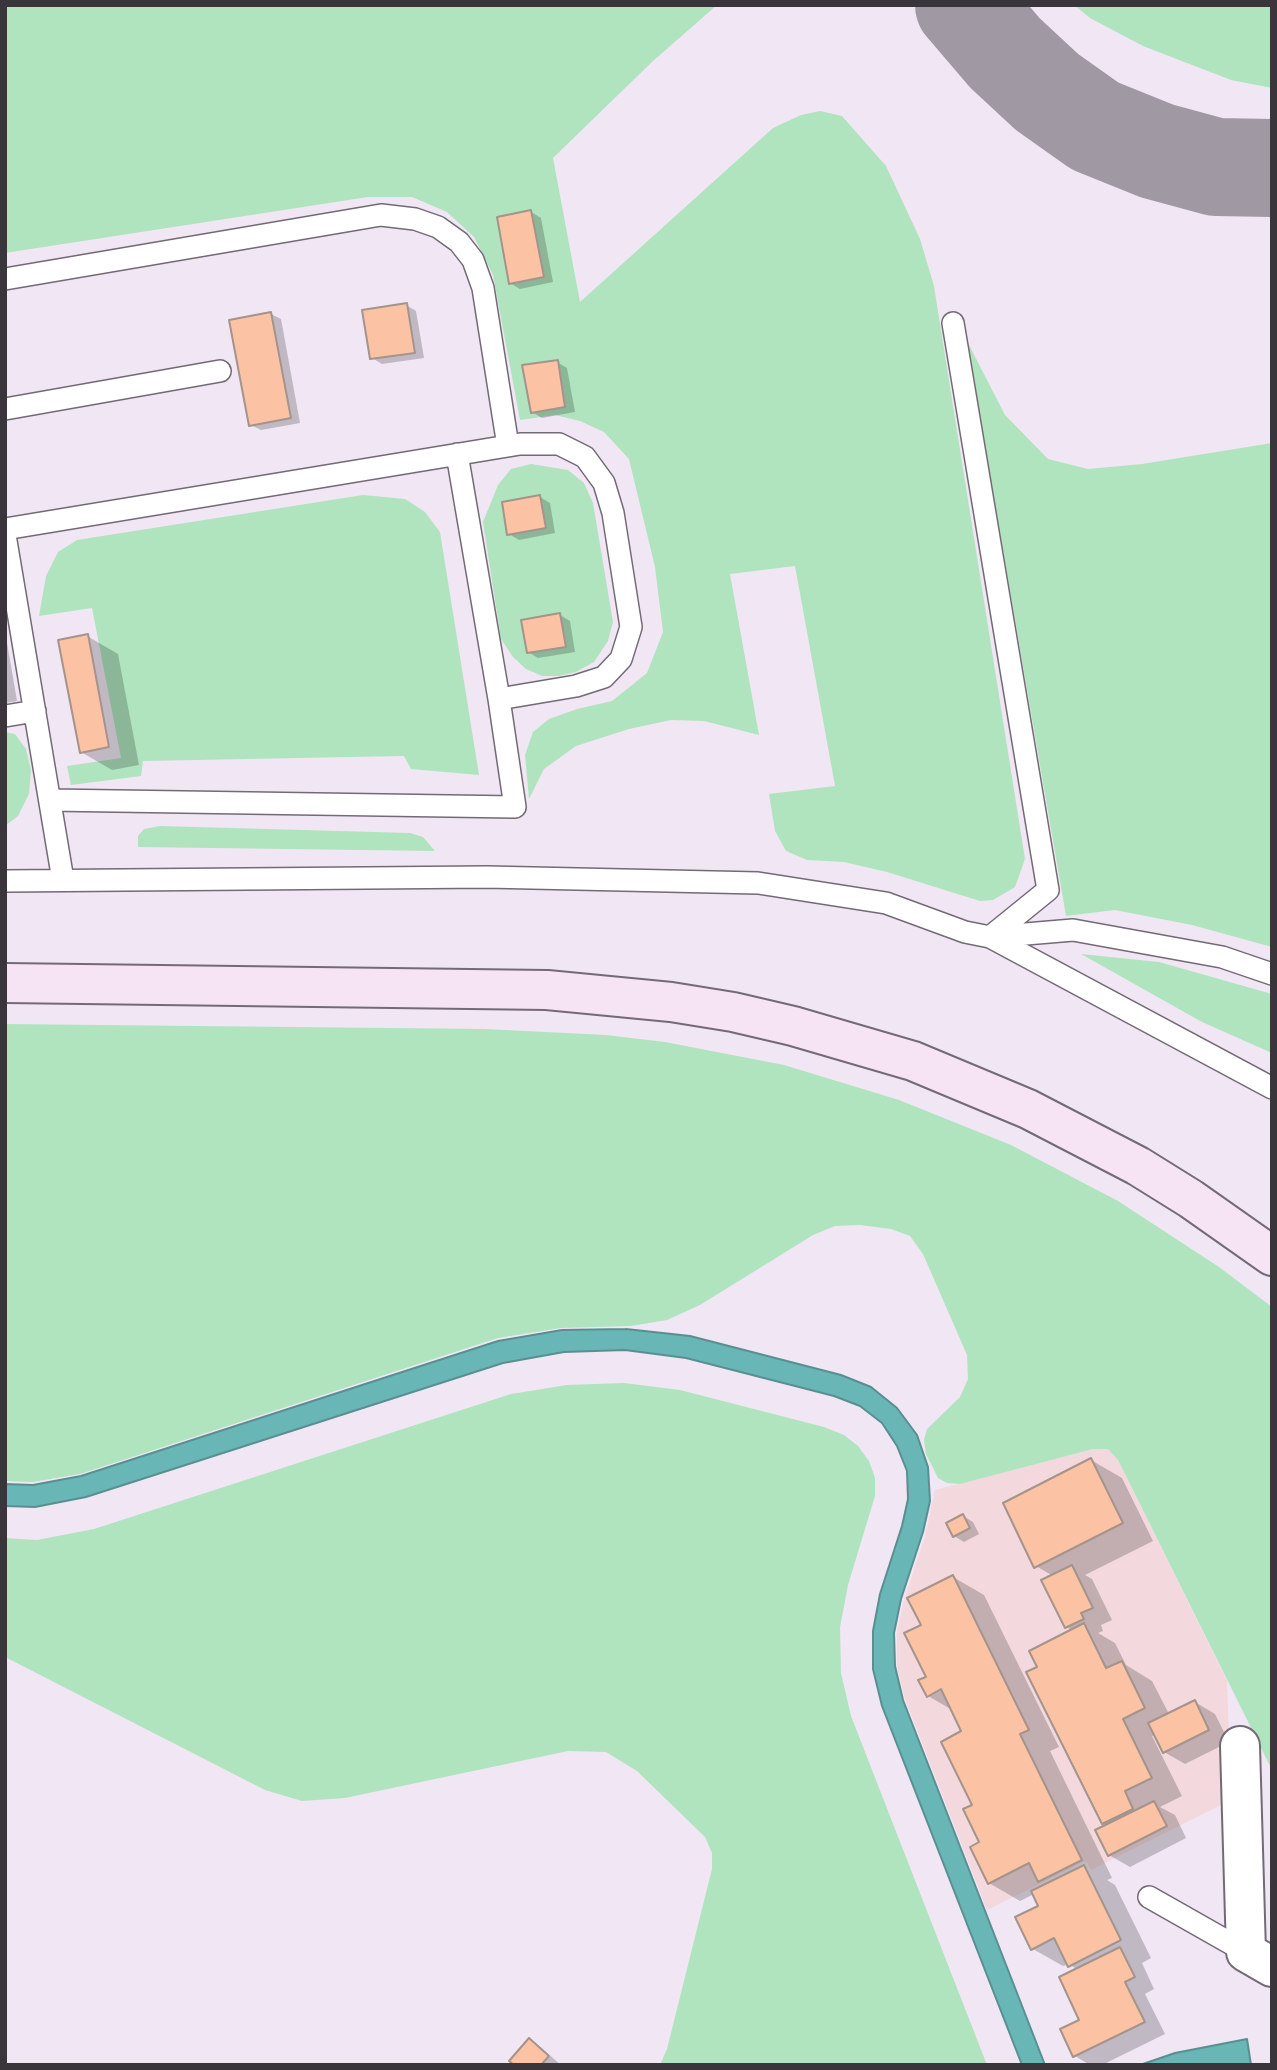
<!DOCTYPE html>
<style>
body{margin:0}
#map{position:relative;width:1277px;height:2070px;overflow:hidden;background:#f1e6f4;font-family:Arial,sans-serif}
canvas{display:block}
.frame{position:absolute;inset:0;border:7px solid #39353b;pointer-events:none}
</style>
<div id="map">
<canvas width="1277" height="2070"></canvas>
<div class="frame"></div>
</div>
<script>
const context = document.querySelector('canvas').getContext('2d');
context.lineJoin = 'round';
function fill(path, color) { context.fillStyle = color; context.fill(path, 'evenodd'); }
const shape = rows => new Path2D(rows.map(r => 'M' + r).join(''));
function strokePath(path, color, width, dash) { context.strokeStyle = color; context.lineWidth = width; context.lineCap = dash ? 'butt' : 'round'; context.setLineDash(dash || []); context.stroke(path); }
fill(shape([
 [1093,1449,1108,1449,1118,1460,1227,1681,1231,1800,1091,1870,1086,1861,987,1910,905,1699,897,1666,897,1633,904,1600,926,1533,935,1490]
]), '#f3d9dd');
fill(shape([
 [5,5,717,5,653,61,553,158,580,302,773,128,801,115,820,111,842,116,886,166,920,239,934,286,1025,859,1015,887,993,900,980,901,887,872,844,862,807,860,786,851,775,831,769,794,835,786,795,566,730,574,759,735,704,721,671,720,629,729,576,746,544,769,529,799,525,755,533,732,549,719,577,709,612,701,647,673,663,632,655,567,629,459,604,432,580,421,555,415,520,420,493,275,474,237,447,212,412,197,368,197,5,253],
 [1074,5,1272,5,1272,88,1231,80,1143,46,1090,18],
 [967,341,1005,415,1048,459,1088,469,1142,464,1272,443,1272,947,1192,925,1115,910,1066,916],
 [531,464,568,470,584,483,593,503,613,622,608,641,594,662,576,672,559,676,542,676,526,669,513,657,501,639,483,522,498,485,511,469],
 [363,495,405,499,425,512,440,532,479,775,411,769,404,756,143,761,141,776,71,785,67,766,121,758,92,608,39,616,46,576,58,552,77,540],
 [5,732,15,734,26,749,31,770,29,794,18,816,5,826],
 [160,826,410,833,423,837,435,851,138,847,138,836,144,829],
 [1081,954,1159,962,1272,994,1272,1053,1202,1022],
 [5,1024,485,1029,606,1035,665,1042,784,1065,899,1100,1011,1145,1118,1201,1219,1267,1272,1307,1272,1770,1118,1460,1108,1449,1093,1449,960,1484,947,1483,938,1478,926,1454,924,1440,927,1429,960,1397,968,1379,967,1355,923,1254,910,1236,891,1229,860,1225,835,1226,813,1235,700,1305,667,1320,631,1326,561,1328,498,1338,80,1474,33,1482,5,1481],
 [624,1383,680,1390,824,1427,844,1435,858,1446,869,1461,875,1478,875,1496,848,1585,840,1627,841,1673,851,1716,987,2065,660,2065,667,2049,712,1869,712,1853,705,1837,637,1771,606,1752,568,1751,345,1798,302,1801,265,1790,5,1657,5,1538,37,1540,94,1529,511,1394,567,1385]
]), '#b0e4bf');
const water = shape([
 [626,1329,690,1336,841,1375,871,1387,897,1408,917,1435,928,1467,930,1501,923,1532,901,1599,894,1633,895,1666,903,1700,1045,2065,1022,2065,882,1706,873,1669,873,1631,880,1594,902,1526,908,1499,907,1471,897,1446,882,1423,860,1406,834,1396,686,1358,625,1350,564,1352,503,1363,86,1497,35,1507,5,1506,5,1484,33,1485,81,1476,498,1341,562,1330,626,1329],
 [1247,2039,1251,2065,1140,2065,1175,2053,1247,2039]
]);
fill(water, '#68b6b6');
strokePath(water, '#5a8f91', 2);
fill(shape([
 [531,212,541,218,553,282,520,289,510,283],
 [406,305,416,311,424,358,382,364,372,358],
 [271,314,281,319,300,423,261,430,251,425],
 [557,362,567,368,575,412,542,418,532,412],
 [540,497,550,503,555,533,519,540,509,534],
 [560,615,570,621,575,652,538,658,528,652],
 [5,631,17,701,5,703],
 [87,636,118,654,139,765,112,770,81,752],
 [1091,1460,1122,1478,1153,1541,1085,1575,1092,1579,1112,1620,1101,1625,1103,1631,1098,1633,1115,1643,1126,1665,1152,1681,1169,1714,1195,1702,1215,1714,1229,1742,1185,1764,1164,1752,1156,1735,1152,1736,1182,1796,1160,1807,1175,1815,1186,1838,1130,1867,1109,1855,1108,1826,1103,1823,1039,1668,1074,1631,1066,1627,1053,1576,1036,1566],
 [963,1516,973,1522,979,1534,964,1542,954,1536],
 [953,1577,984,1595,1059,1747,1050,1751,1112,1878,1107,1880,1115,1885,1151,1958,1142,1963,1154,1989,1145,1994,1165,2034,1102,2065,1090,2065,1075,2056,1081,2020,1078,1970,1069,1964,1063,1966,1033,1949,1041,1906,1034,1894,1020,1901,989,1883,974,1806,964,1732,954,1711,928,1696,923,1626],
 [529,2040,539,2046,561,2065,516,2065]
]), '#0003');
strokePath(shape([
 [964,5,1005,53,1047,92,1095,126,1157,151,1216,167,1272,168]
]), '#a099a4', 98);
const building = shape([
 [531,210,544,277,509,284,497,217,531,210],
 [407,303,415,353,370,359,362,310,407,303],
 [271,312,291,418,249,426,229,320,271,312],
 [558,360,565,407,531,413,522,365,558,360],
 [540,495,546,528,507,535,502,502,540,495],
 [560,613,566,647,527,653,521,620,560,613],
 [88,634,109,747,80,753,58,640,88,634],
 [1091,1458,1123,1523,1034,1568,1003,1503,1091,1458],
 [963,1514,970,1528,953,1537,946,1523,963,1514],
 [1072,1565,1093,1608,1081,1613,1084,1619,1065,1628,1041,1580,1072,1565],
 [953,1575,1029,1730,1020,1734,1082,1860,1038,1882,1029,1863,988,1884,970,1847,979,1842,963,1809,972,1805,941,1742,961,1731,941,1689,927,1697,918,1680,926,1677,904,1633,921,1625,907,1598,953,1575],
 [1084,1623,1106,1668,1122,1661,1145,1708,1123,1719,1152,1778,1125,1791,1133,1809,1102,1824,1026,1672,1037,1667,1029,1651,1084,1623],
 [1195,1700,1209,1730,1163,1753,1148,1723,1195,1700],
 [1154,1801,1167,1826,1108,1856,1095,1830,1154,1801],
 [1084,1865,1121,1940,1068,1967,1054,1938,1031,1950,1015,1917,1038,1906,1031,1891,1084,1865],
 [1120,1947,1135,1977,1125,1982,1145,2022,1073,2057,1060,2029,1079,2020,1059,1977,1120,1947],
 [529,2038,549,2056,541,2065,514,2065,509,2061,529,2038]
]);
fill(building, '#fbc3a3');
strokePath(building, '#a4948c', 2);
const lane = shape([
 [5,279,381,215,415,219,438,227,459,242,473,260,483,288,508,446],
 [953,323,1048,890,990,937,1073,930,1222,957,1272,974],
 [5,409,220,371],
 [5,529,520,444,559,444,585,457,604,483,613,513,631,627,621,659,604,677,576,686,499,699,457,454],
 [5,535,63,880],
 [5,716,35,711],
 [50,800,515,807,499,699],
 [5,881,487,877,758,883,886,903,965,932,990,937,1272,1088],
 [1149,1897,1246,1952]
]);
const street = shape([
 [1240,1746,1246,1952,1272,1967]
]);
const secondary = shape([
 [5,983,547,990,671,1002,733,1012,793,1026,913,1061,1028,1109,1138,1166,1191,1199,1272,1256]
]);
strokePath(lane, '#736a76', 24);
strokePath(street, '#736a76', 42);
strokePath(secondary, '#736a76', 42);
strokePath(lane, '#fff', 21);
strokePath(street, '#fff', 38);
strokePath(secondary, '#f6e4f4', 38);
</script>
